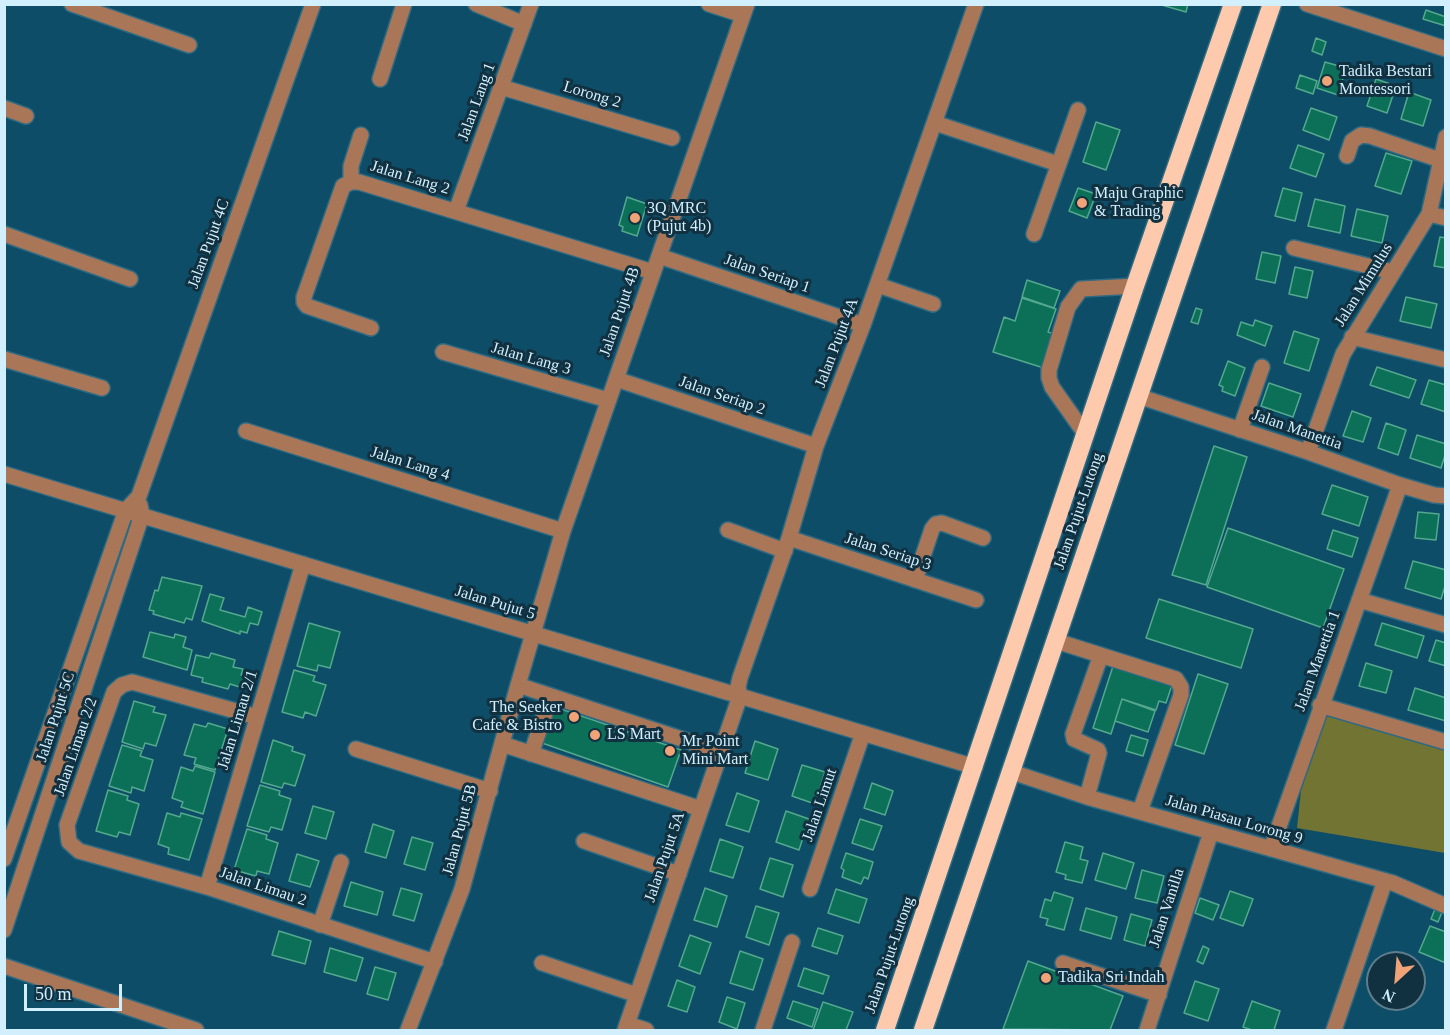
<!DOCTYPE html>
<style>
body{margin:0}
#map{position:relative;width:1450px;height:1035px;overflow:hidden;background:#0d4d67;font-family:Georgia,serif}
canvas{display:block}
.frame{position:absolute;inset:0;border:6px solid #d2effe;pointer-events:none}
.north{position:absolute;left:1366px;top:951px;width:60px;height:60px;box-sizing:border-box;background:#113140;border:2px solid #5e7d8c;border-radius:50%;rotate:206deg;font-size:16px;font-weight:700;line-height:24px;text-align:center;color:#d2effe}
.north::after{content:'';display:block;margin:auto;width:21px;height:27px;background:#efa377;clip-path:polygon(50% 0,100% 100%,50% 72%,0 100%)}
.scale{position:absolute;left:24px;top:984px;width:98px;height:27px;box-sizing:border-box;border:3px solid #d2effe;border-top:0;padding-left:8px;font-size:18px;line-height:21px;white-space:nowrap;color:#d2effe;-webkit-text-stroke:4px #113140;paint-order:stroke}
</style>
<div id="map">
<canvas width="1450" height="1035"></canvas>
<div class="frame"></div>
<div class="north">N</div>
<div class="scale">50 m</div>
</div>
<script>
const context = document.querySelector('canvas').getContext('2d');
context.lineJoin = 'round';
function fill(path, color) { context.fillStyle = color; context.fill(path, 'evenodd'); }
const shape = rows => new Path2D(rows.map(r => 'M' + r).join(''));
function strokePath(path, color, width, dash) { context.strokeStyle = color; context.lineWidth = width; context.lineCap = dash ? 'butt' : 'round'; context.setLineDash(dash || []); context.stroke(path); }
function drawText(font, color, halo, rows, align = 'center') {
  context.font = font + ' Georgia,serif'; context.lineWidth = 6; context.setLineDash([]); context.textBaseline = 'middle'; context.strokeStyle = halo; context.fillStyle = color; for (const [text, x, y, turn = 0] of rows) {
    context.save(); context.translate(x, y); context.rotate((+turn || 0) * Math.PI / 180); context.textAlign = isNaN(turn) ? turn : align; if (halo) context.strokeText(text, 0, 0); context.fillText(text, 0, 0); context.restore();
  }
}
fill(shape([
 [1327,714,1445,747,1445,853,1297,828,1301,790]
]), '#727433');
const building = shape([
 [1158,4,1188,4,1186,12,1158,4],
 [1426,10,1446,17,1446,26,1423,19,1426,10],
 [1316,38,1326,42,1322,55,1312,51,1316,38],
 [1325,62,1346,68,1338,95,1317,88,1325,62],
 [1300,75,1317,81,1313,94,1296,88,1300,75],
 [1376,79,1396,86,1387,113,1367,106,1376,79],
 [1409,92,1431,100,1423,126,1401,119,1409,92],
 [1311,108,1337,117,1329,140,1303,130,1311,108],
 [1096,122,1120,130,1106,170,1083,162,1096,122],
 [1298,145,1324,154,1316,177,1290,168,1298,145],
 [1386,153,1412,161,1401,194,1375,186,1386,153],
 [1078,188,1096,194,1087,218,1069,211,1078,188],
 [1283,188,1302,193,1295,221,1275,216,1283,188],
 [627,197,647,204,637,236,622,231,623,227,619,225,627,197],
 [1315,199,1345,206,1340,233,1308,226,1315,199],
 [1357,209,1388,216,1382,243,1351,236,1357,209],
 [1440,237,1446,238,1446,268,1434,266,1440,237],
 [1262,252,1281,256,1275,283,1256,279,1262,252],
 [1295,267,1313,271,1307,298,1289,294,1295,267],
 [1027,280,1060,291,1054,308,1022,297,1027,280],
 [1406,297,1437,304,1431,328,1400,321,1406,297],
 [1022,298,1056,309,1048,332,1058,335,1047,369,993,352,1004,317,1015,321,1022,298],
 [1196,308,1202,310,1198,324,1191,322,1196,308],
 [1255,320,1272,326,1265,346,1237,335,1241,322,1253,326,1255,320],
 [1294,331,1319,339,1309,371,1284,363,1294,331],
 [1228,361,1245,368,1235,396,1222,391,1223,387,1219,385,1228,361],
 [1377,367,1416,380,1409,398,1370,385,1377,367],
 [1429,380,1446,385,1446,412,1421,404,1429,380],
 [1269,383,1301,394,1293,417,1261,406,1269,383],
 [1352,411,1371,418,1363,442,1343,436,1352,411],
 [1386,423,1406,430,1398,455,1378,448,1386,423],
 [1417,435,1446,444,1446,452,1441,468,1410,458,1417,435],
 [1214,446,1247,457,1206,585,1172,575,1214,446],
 [1332,485,1368,497,1359,526,1322,514,1332,485],
 [1418,512,1439,514,1436,540,1415,538,1418,512],
 [1228,528,1344,569,1323,628,1207,587,1228,528],
 [1333,530,1358,538,1352,557,1327,549,1333,530],
 [1413,561,1446,570,1446,583,1441,599,1405,588,1413,561],
 [162,577,202,586,192,620,186,618,184,623,153,614,154,611,149,610,155,590,158,591,162,577],
 [210,594,224,598,220,610,245,617,248,607,262,612,258,625,250,623,247,633,240,631,240,634,202,621,210,594],
 [1159,599,1253,629,1241,668,1146,638,1159,599],
 [309,623,340,632,330,668,318,665,317,671,297,666,309,623],
 [1382,623,1424,636,1417,658,1375,645,1382,623],
 [150,632,174,638,175,634,186,637,183,647,192,650,187,670,143,657,150,632],
 [1436,640,1446,643,1446,666,1429,661,1436,640],
 [211,653,235,660,233,667,243,669,241,675,246,676,243,688,230,684,228,689,202,682,203,678,191,675,196,655,209,658,211,653],
 [1114,663,1173,682,1166,703,1159,701,1156,710,1122,699,1111,734,1093,728,1114,663],
 [1366,663,1392,671,1386,693,1359,686,1366,663],
 [294,670,315,676,313,681,326,685,316,716,305,712,303,718,282,712,294,670],
 [1198,674,1228,684,1204,754,1175,745,1198,674],
 [1415,688,1446,698,1446,721,1408,710,1415,688],
 [1122,699,1155,711,1148,732,1115,721,1122,699],
 [134,701,155,707,153,712,166,715,156,746,145,743,143,749,122,742,134,701],
 [555,707,681,750,668,787,542,743,555,707],
 [208,723,228,729,215,770,194,764,196,758,184,755,194,724,206,727,208,723],
 [1131,735,1148,740,1143,756,1126,751,1131,735],
 [273,740,293,747,292,751,305,755,295,786,284,783,282,788,261,782,273,740],
 [755,741,778,749,768,780,745,773,755,741],
 [122,745,142,751,140,756,153,760,144,791,132,787,131,793,109,786,122,745],
 [802,765,825,772,815,804,792,796,802,765],
 [195,766,215,772,203,814,181,807,183,802,172,798,181,767,193,771,195,766],
 [872,783,893,791,885,815,864,808,872,783],
 [260,785,280,791,279,795,291,799,282,830,271,827,269,832,247,826,260,785],
 [108,790,128,796,127,800,139,804,130,835,119,832,117,837,96,831,108,790],
 [737,793,759,801,749,832,726,825,737,793],
 [313,806,334,812,326,839,305,833,313,806],
 [786,811,809,819,799,850,776,842,786,811],
 [167,813,180,817,181,813,202,819,189,860,168,854,169,848,158,844,167,813],
 [860,819,882,826,873,850,852,843,860,819],
 [373,824,394,831,386,858,365,852,373,824],
 [247,829,267,835,266,839,278,843,269,874,257,871,256,876,234,870,247,829],
 [412,837,433,843,425,870,404,864,412,837],
 [720,839,743,847,733,878,710,871,720,839],
 [1065,842,1083,847,1080,859,1088,861,1082,883,1065,879,1066,875,1056,872,1065,842],
 [846,853,873,862,868,879,864,877,861,884,842,877,844,870,841,868,846,853],
 [1103,853,1134,863,1126,889,1095,880,1103,853],
 [297,854,319,861,310,887,289,881,297,854],
 [770,858,793,865,783,897,760,889,770,858],
 [1142,870,1164,876,1157,903,1135,898,1142,870],
 [351,882,383,892,377,915,344,906,351,882],
 [401,888,422,894,414,921,393,915,401,888],
 [705,888,727,896,717,927,694,920,705,888],
 [836,889,867,899,859,923,828,913,836,889],
 [1230,891,1253,899,1243,926,1220,918,1230,891],
 [1054,892,1073,898,1064,930,1046,925,1048,919,1040,917,1045,899,1051,901,1054,892],
 [1200,898,1219,905,1213,920,1195,913,1200,898],
 [756,906,779,913,769,945,746,937,756,906],
 [1086,908,1117,917,1111,939,1080,930,1086,908],
 [1435,909,1442,912,1438,922,1431,919,1435,909],
 [1131,914,1152,920,1145,946,1124,940,1131,914],
 [1430,926,1446,932,1446,963,1419,952,1430,926],
 [818,928,843,936,837,954,812,946,818,928],
 [279,931,311,941,305,964,272,955,279,931],
 [690,935,711,943,700,974,679,966,690,935],
 [1203,946,1209,949,1203,964,1197,961,1203,946],
 [330,948,363,958,356,981,324,972,330,948],
 [740,951,763,959,753,990,730,983,740,951],
 [1028,961,1123,996,1110,1030,1003,1029,1028,961],
 [375,967,396,973,388,1000,367,994,375,967],
 [804,968,829,976,823,994,798,986,804,968],
 [677,980,695,987,687,1012,668,1006,677,980],
 [1195,981,1219,989,1208,1021,1184,1013,1195,981],
 [727,997,745,1003,737,1029,719,1022,727,997],
 [793,1001,818,1009,812,1027,787,1018,793,1001],
 [1252,1001,1280,1011,1274,1030,1252,1030,1243,1027,1252,1001],
 [823,1002,853,1012,846,1030,813,1030,823,1002]
]);
fill(building, '#0c7058');
strokePath(building, '#53a88e', 1.5);
const minor = shape([
 [72,4,189,45],
 [476,4,524,24],
 [709,4,743,15],
 [1307,4,1446,49],
 [380,79,404,4],
 [501,87,672,138],
 [4,108,26,116],
 [935,123,1058,164],
 [1347,156,1352,141,1361,135,1370,136,1440,160],
 [351,182,351,166,361,135],
 [456,211,531,4],
 [1429,214,1446,218],
 [4,234,130,279],
 [1034,234,1078,110],
 [1294,248,1393,272],
 [659,256,863,325],
 [878,285,933,304],
 [371,328,307,306,304,302,304,297,343,186,351,182,359,182,653,272],
 [1352,337,1446,360],
 [443,352,608,400],
 [4,359,102,388],
 [616,379,816,446],
 [1138,396,1308,452,1400,485,1434,495,1446,496],
 [1240,430,1262,367],
 [246,431,563,531],
 [1086,435,1052,387,1049,378,1049,370,1068,307,1081,289,1135,286],
 [1308,452,1343,354,1429,214,1446,137],
 [4,474,975,767],
 [728,530,785,551],
 [789,538,976,600],
 [915,580,932,529,936,524,942,523,983,538],
 [1359,600,1446,625],
 [1056,641,1176,679,1181,687,1181,695,1140,811],
 [518,685,721,752],
 [1320,705,1446,742],
 [257,717,132,682,122,685,114,692,67,825,69,842,79,851,207,887,435,962],
 [502,744,701,809],
 [356,749,490,791],
 [531,754,551,696],
 [1012,772,1087,797,1393,883,1446,906],
 [1087,797,1099,753,1098,750,1074,739,1073,734,1101,655],
 [584,841,679,874],
 [1271,849,1400,485],
 [4,859,126,510,139,496,313,4],
 [207,887,303,564],
 [810,889,863,733],
 [320,925,341,862],
 [4,930,142,515,140,505],
 [542,963,637,995],
 [1063,963,1159,995],
 [4,966,196,1030],
 [627,1024,646,1030],
 [408,1030,462,889,518,685,563,531,747,4],
 [625,1030,740,696,738,687,740,678,789,538,816,446,863,325,976,4],
 [763,1030,792,942],
 [1147,1030,1211,832],
 [1334,1030,1385,881]
]);
const highway = shape([
 [885,1030,1135,286,1233,4],
 [923,1030,1272,4]
]);
strokePath(minor, '#306a82', 18);
strokePath(highway, '#306a82', 21);
strokePath(minor, '#aa7658', 15);
strokePath(highway, '#fdcaad', 18);
for (const [x, y, r, color] of [
 [1327,81,6,"#efa377"],
 [1082,203,6,"#efa377"],
 [635,218,6,"#efa377"],
 [574,717,6,"#efa377"],
 [595,735,6,"#efa377"],
 [670,751,6,"#efa377"],
 [1046,978,6,"#efa377"]
]) { const dot = new Path2D(); dot.arc(x, y, r, 0, 2 * Math.PI); context.fillStyle = color; context.fill(dot); strokePath(dot, '#113140', 2); }
drawText('16px', '#d2effe', '#113140', [
 ["Tadika Bestari",1339,72],
 ["Montessori",1339,90],
 ["Maju Graphic",1094,194],
 ["& Trading",1094,212],
 ["3Q MRC",647,209],
 ["(Pujut 4b)",647,227],
 ["The Seeker",562,708,"right"],
 ["Cafe & Bistro",562,726,"right"],
 ["LS Mart",607,735],
 ["Mr Point",682,742],
 ["Mini Mart",682,760],
 ["Tadika Sri Indah",1058,978]
], 'left');
drawText('16px', '#d2effe', '#113140', [
 ["Lorong 2",592,95,17],
 ["Jalan Lang 1",477,102,-70],
 ["Jalan Lang 2",410,178,17],
 ["Jalan Pujut 4C",209,244,-70],
 ["Jalan Seriap 1",767,274,19],
 ["Jalan Mimulus",1364,285,-58],
 ["Jalan Pujut 4B",620,312,-71],
 ["Jalan Pujut 4A",837,343,-69],
 ["Jalan Lang 3",531,359,16],
 ["Jalan Seriap 2",722,396,19],
 ["Jalan Manettia",1297,430,19],
 ["Jalan Lang 4",410,464,17],
 ["Jalan Pujut-Lutong",1079,511,-71],
 ["Jalan Seriap 3",888,552,18],
 ["Jalan Pujut 5",495,603,17],
 ["Jalan Manettia 1",1318,661,-70],
 ["Jalan Pujut 5C",56,717,-72],
 ["Jalan Limau 2/1",238,720,-73],
 ["Jalan Limau 2/2",76,747,-71],
 ["Jalan Limut",820,805,-71],
 ["Jalan Piasau Lorong 9",1234,820,16],
 ["Jalan Pujut 5B",460,830,-75],
 ["Jalan Pujut 5A",665,857,-71],
 ["Jalan Limau 2",263,887,19],
 ["Jalan Vanilla",1167,908,-72],
 ["Jalan Pujut-Lutong",890,955,-71]
]);
</script>
